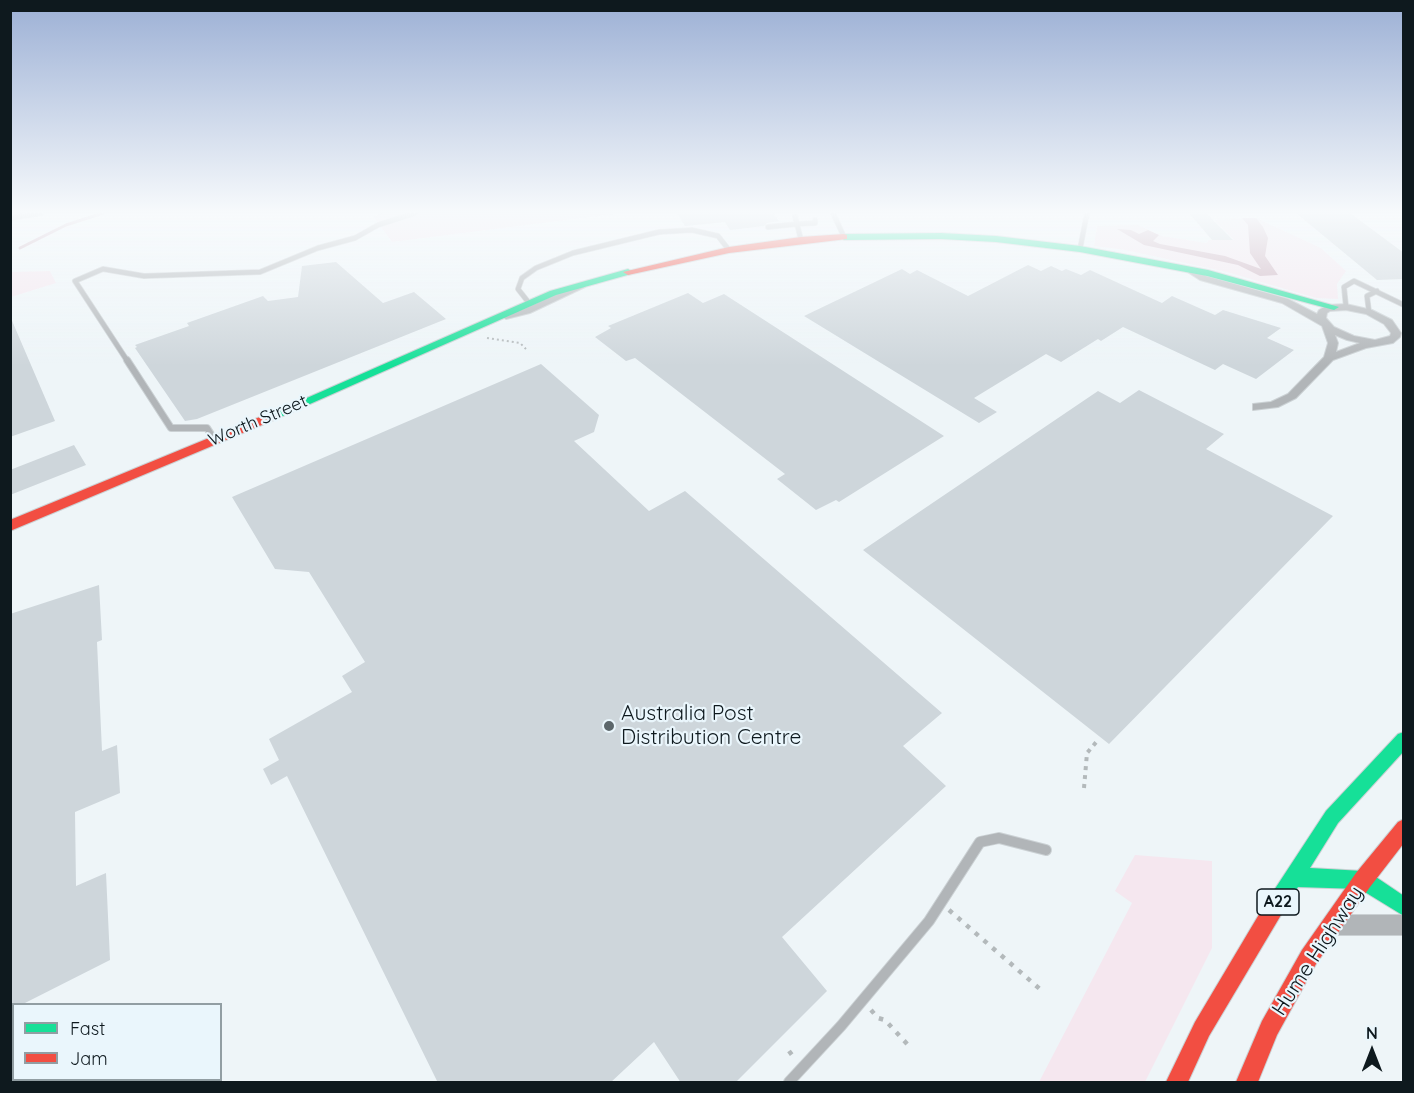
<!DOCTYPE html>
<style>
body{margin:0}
#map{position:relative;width:1414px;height:1093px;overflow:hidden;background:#eef5f8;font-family:Quicksand,sans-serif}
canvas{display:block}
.frame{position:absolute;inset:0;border:12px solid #0e191e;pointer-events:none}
.legend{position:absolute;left:12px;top:1003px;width:210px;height:78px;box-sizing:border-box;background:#eaf6fc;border:2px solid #929ea3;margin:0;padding:8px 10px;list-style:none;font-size:18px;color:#0e191e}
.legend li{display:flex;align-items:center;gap:12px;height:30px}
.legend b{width:30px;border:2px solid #929ea3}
.north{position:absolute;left:1342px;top:1021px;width:60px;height:60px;-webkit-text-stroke:4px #eaf6fc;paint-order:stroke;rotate:0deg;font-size:16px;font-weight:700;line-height:24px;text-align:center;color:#0e191e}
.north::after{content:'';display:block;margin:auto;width:21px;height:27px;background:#0e191e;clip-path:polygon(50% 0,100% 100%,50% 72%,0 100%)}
</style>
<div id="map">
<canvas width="1414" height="1093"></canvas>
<div class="frame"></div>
<ul class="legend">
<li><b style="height:8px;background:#16e098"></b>Fast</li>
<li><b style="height:8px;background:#f24e42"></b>Jam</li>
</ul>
<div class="north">N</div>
</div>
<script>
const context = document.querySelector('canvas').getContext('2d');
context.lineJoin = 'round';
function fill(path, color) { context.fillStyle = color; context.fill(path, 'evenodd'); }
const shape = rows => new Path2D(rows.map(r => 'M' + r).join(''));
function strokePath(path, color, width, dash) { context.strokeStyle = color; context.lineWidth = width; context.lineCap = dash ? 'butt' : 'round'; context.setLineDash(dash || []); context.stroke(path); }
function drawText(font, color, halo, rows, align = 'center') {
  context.font = font + ' Quicksand,sans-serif'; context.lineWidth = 4.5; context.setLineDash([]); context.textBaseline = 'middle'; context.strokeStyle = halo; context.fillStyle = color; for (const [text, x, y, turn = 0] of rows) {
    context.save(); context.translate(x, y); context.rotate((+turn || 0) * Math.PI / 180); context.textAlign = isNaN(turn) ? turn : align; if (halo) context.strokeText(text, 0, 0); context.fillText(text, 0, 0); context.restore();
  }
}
fill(shape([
 [383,213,621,213,392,242,374,217],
 [1256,218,1321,248,1346,271,1337,284,1338,299,1316,298,1227,272,1125,250,1094,246,1097,226,1138,225,1162,236,1206,243,1209,240,1234,240,1214,220],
 [50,271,56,283,11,297,11,272],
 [1135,855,1212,861,1212,948,1145,1082,1039,1082,1132,903,1115,891]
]), '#f5e7ef');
fill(shape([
 [1242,218,1256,218,1263,227,1268,238,1265,256,1278,275,1260,276,1238,265,1144,245,1117,229,1131,230,1139,234,1148,230,1159,235,1153,241,1160,244,1225,256,1261,269,1250,253,1248,225]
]), '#caabb9');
strokePath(shape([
 [20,248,66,225,103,213]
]), '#caabb9', 3);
fill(shape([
 [677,213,773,213,779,221,767,223,764,226,730,230,725,222,685,226],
 [1189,213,1206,213,1233,240,1212,240],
 [1296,213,1350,213,1404,253,1404,279,1377,280],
 [336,262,383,303,414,292,446,319,197,419,185,421,135,348,137,347,135,345,189,326,187,323,263,296,268,301,298,297,302,266],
 [1028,265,1041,271,1051,266,1062,271,1066,269,1081,275,1090,270,1162,303,1172,296,1215,315,1223,310,1281,328,1267,338,1294,350,1256,379,1223,364,1215,370,1123,327,1101,341,1098,339,1061,362,1046,354,974,398,997,412,979,423,804,316,902,269,910,274,917,270,968,296],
 [688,293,703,303,724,294,944,436,839,502,836,500,816,510,777,479,785,474,635,358,626,361,595,337,611,328,608,326],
 [10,316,55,421,10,437],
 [541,364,599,415,594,432,574,441,649,511,685,491,942,713,903,746,946,786,782,937,827,991,735,1083,681,1083,654,1042,610,1083,438,1083,287,776,271,785,263,769,279,760,269,739,352,692,342,676,365,662,309,572,275,569,232,497],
 [1139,390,1224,434,1206,449,1333,516,1109,744,863,550,1098,391,1120,403],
 [74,445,86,465,10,495,10,470],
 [99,585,102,640,97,642,102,751,117,745,120,793,75,812,76,886,106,873,110,960,21,1005,14,1005,14,1008,10,1010,10,614]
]), '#ced6db');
const laneFar2 = shape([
 [833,213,844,237],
 [10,218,41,213],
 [768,227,797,224,795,216],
 [801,240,797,224,815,223,815,220],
 [1080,249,1087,213],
 [529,303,518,289,522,278,536,268,573,253,659,232,692,230,718,236,729,250],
 [1346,307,1344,287,1354,281,1404,305],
 [1369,312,1367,296,1377,291],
 [128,362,75,281,103,269,144,276,260,272,318,248,355,238,378,225,415,213]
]);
const laneFar1 = shape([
 [127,360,171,428,207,428,214,439]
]);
const lane = shape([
 [789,1082,841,1026,929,921,980,842,999,838,1046,850]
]);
const street = shape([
 [1189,269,1195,269,1206,276,1288,299,1317,314,1319,310,1328,305,1346,304,1372,310,1392,320,1401,333,1400,337,1393,343,1366,348,1333,360,1296,398,1278,407,1253,410,1253,404,1271,402,1288,394,1324,357,1328,343,1322,326,1282,303,1200,280,1189,273,1189,269],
 [1346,310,1366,314,1384,324,1391,333,1390,336,1375,340,1354,336,1334,327,1326,318,1327,313,1330,311,1346,310],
 [1335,335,1347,340,1360,343,1336,352,1338,343,1335,335],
 [577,285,585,287,530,313,506,319,501,316,524,309,577,285],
 [1337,915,1404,915,1404,935,1337,935,1330,932,1327,925,1330,918,1337,915]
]);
const fast = shape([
 [941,233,996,236,1080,246,1208,270,1339,307,1334,310,1207,276,1080,252,996,242,941,239,844,240,840,237,844,234,941,233],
 [628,269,633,272,631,274,556,295,276,419,272,420,266,416,550,291,628,269],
 [1404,732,1404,751,1338,823,1310,868,1363,871,1370,873,1404,896,1404,916,1360,889,1298,887,1281,915,1274,918,1267,915,1264,908,1267,901,1326,811,1398,734,1404,732]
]);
const jam = shape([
 [844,234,847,235,847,239,729,253,628,275,623,272,729,247,801,237,844,234],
 [272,412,278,416,276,419,10,531,10,520,272,412],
 [1404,819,1404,843,1370,887,1316,964,1277,1035,1258,1082,1236,1082,1262,1021,1302,950,1356,873,1398,822,1404,819],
 [1274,898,1281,901,1284,908,1281,915,1209,1036,1188,1082,1166,1082,1195,1022,1267,901,1274,898]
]);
strokePath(laneFar2, '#cbd1d4', 6);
strokePath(laneFar1, '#cbd1d4', 8);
strokePath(lane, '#cbd1d4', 12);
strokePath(street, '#cbd1d4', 2);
strokePath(fast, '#cbd1d4', 2);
strokePath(jam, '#cbd1d4', 2);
strokePath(shape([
 [487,338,520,343,526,349]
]), '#b3b9bb', 2, [2, 3]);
strokePath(shape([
 [1084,788,1087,753,1098,740]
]), '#b3b9bb', 4, [4, 5]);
strokePath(shape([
 [949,910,1041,990],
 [871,1010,878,1018,885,1020,909,1046],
 [789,1051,795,1059]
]), '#b3b9bb', 4.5, [4.5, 7]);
strokePath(laneFar2, '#b1b5b8', 4.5);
strokePath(laneFar1, '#b1b5b8', 6);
strokePath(lane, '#b1b5b8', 10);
fill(street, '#b1b5b8');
fill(fast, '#16e098');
fill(jam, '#f24e42');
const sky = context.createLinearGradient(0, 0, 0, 366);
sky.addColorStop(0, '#9cb0d5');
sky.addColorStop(0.58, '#f7fafc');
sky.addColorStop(1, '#f7fafc00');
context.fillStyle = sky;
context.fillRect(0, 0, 1414, 366);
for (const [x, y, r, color] of [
 [609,726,6,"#5c666a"]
]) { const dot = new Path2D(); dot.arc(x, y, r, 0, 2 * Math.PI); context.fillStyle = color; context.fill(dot); strokePath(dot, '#eaf6fc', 2); }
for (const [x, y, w] of [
 [1278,902,42]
]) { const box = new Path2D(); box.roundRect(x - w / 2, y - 13, w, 26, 4.5); context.fillStyle = '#eaf6fc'; context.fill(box); strokePath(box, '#0e191e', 1.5); }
drawText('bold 16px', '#0e191e', null, [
 ["A22",1278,902]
]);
drawText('18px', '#0e191e', '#eaf6fc', [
 ["Worth Street",258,421,-23]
]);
drawText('21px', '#0e191e', '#eaf6fc', [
 ["Australia Post",621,714],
 ["Distribution Centre",621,738]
], 'left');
drawText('21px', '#0e191e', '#eaf6fc', [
 ["Hume Highway",1318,951,-57]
]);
</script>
